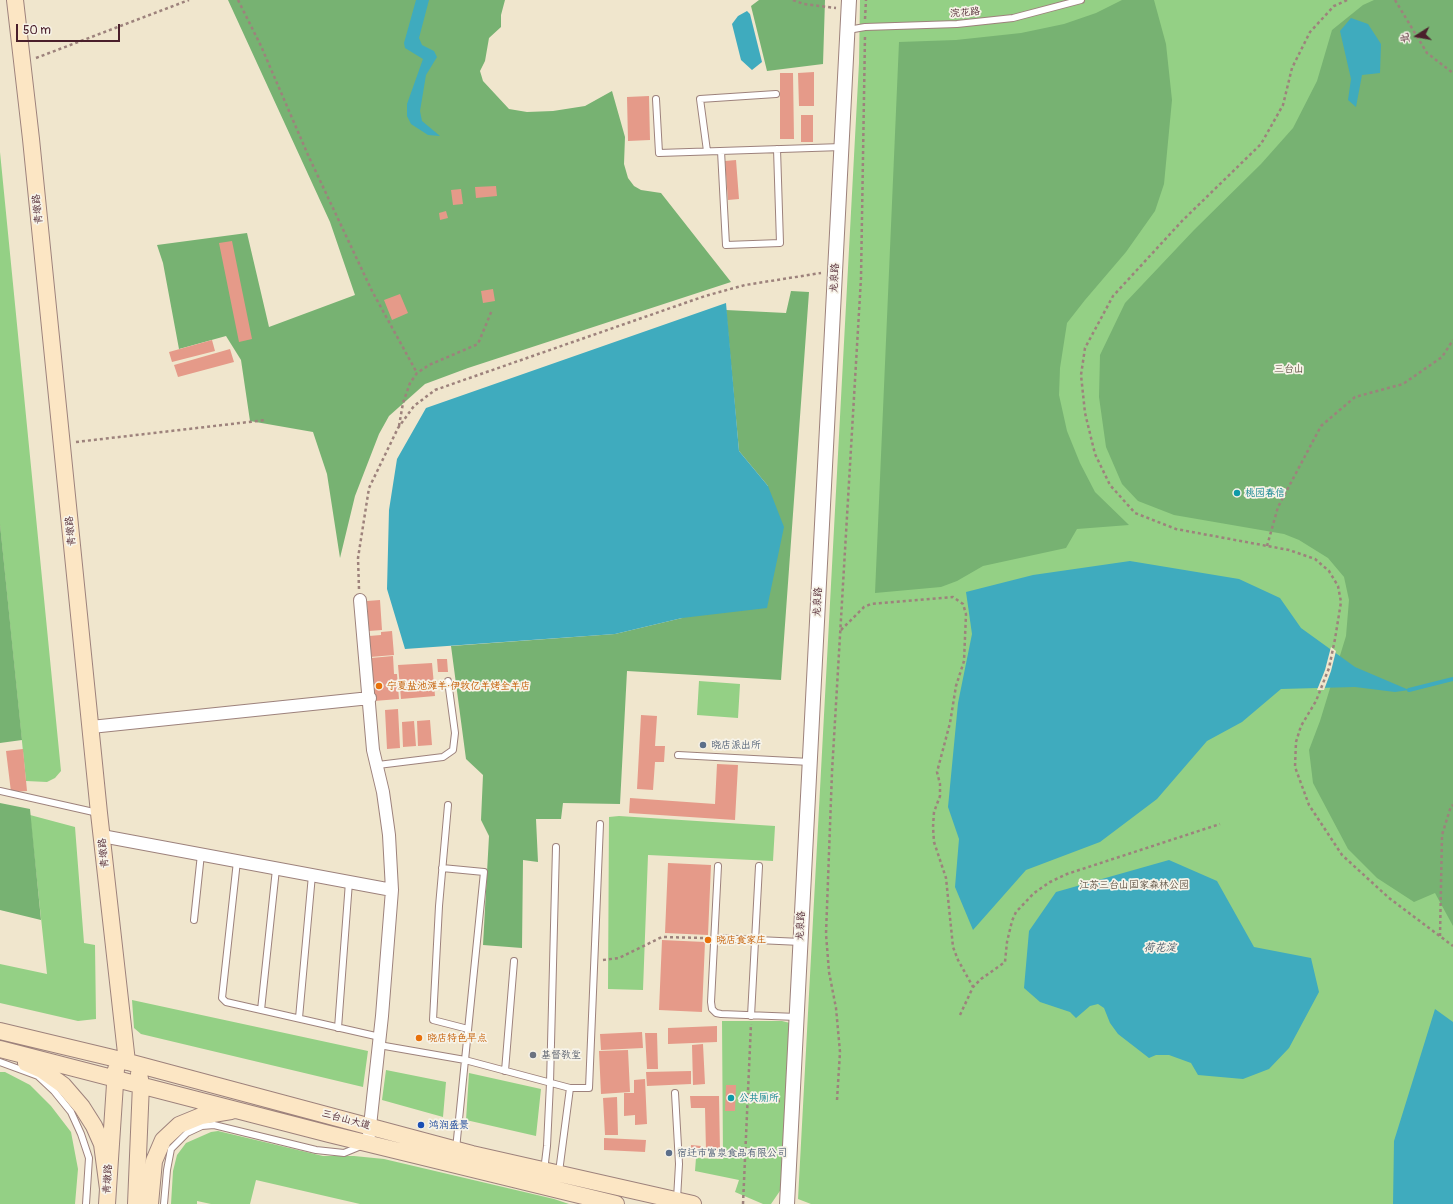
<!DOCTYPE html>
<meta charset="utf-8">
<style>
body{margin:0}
#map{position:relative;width:1453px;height:1204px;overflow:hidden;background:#f0e6cd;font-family:Pangolin,"LXGW WenKai TC",sans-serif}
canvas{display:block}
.north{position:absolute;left:1397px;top:16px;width:40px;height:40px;-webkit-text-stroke:3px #f7f3e8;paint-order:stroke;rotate:259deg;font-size:11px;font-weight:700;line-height:16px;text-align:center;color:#4a1f2b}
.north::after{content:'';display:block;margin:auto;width:14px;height:18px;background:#4a1f2b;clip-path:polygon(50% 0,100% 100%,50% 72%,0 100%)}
.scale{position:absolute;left:16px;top:24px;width:104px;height:18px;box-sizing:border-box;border:2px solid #4a1f2b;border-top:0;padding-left:5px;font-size:12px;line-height:14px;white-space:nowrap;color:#4a1f2b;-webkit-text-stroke:3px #f7f3e8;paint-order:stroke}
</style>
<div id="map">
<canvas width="1453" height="1204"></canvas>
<div class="north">北</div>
<div class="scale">50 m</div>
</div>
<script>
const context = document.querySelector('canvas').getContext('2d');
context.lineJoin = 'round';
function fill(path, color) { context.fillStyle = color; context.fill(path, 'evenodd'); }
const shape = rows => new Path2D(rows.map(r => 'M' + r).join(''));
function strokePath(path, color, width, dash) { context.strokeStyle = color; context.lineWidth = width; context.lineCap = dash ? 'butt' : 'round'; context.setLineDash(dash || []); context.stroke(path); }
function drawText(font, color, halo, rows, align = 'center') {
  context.font = font + ' Pangolin,"LXGW WenKai TC",sans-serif'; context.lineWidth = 3.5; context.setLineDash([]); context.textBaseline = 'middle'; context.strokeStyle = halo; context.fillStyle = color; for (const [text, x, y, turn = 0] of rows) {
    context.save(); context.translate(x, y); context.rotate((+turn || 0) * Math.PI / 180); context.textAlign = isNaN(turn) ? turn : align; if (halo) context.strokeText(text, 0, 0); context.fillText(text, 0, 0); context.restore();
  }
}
fill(shape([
 [860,0,1453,0,1453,1204,811,1204,798,1199,859,63],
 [0,152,61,771,55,778,47,782,26,781,0,525],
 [699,681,740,684,738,718,697,715],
 [30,815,75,827,84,943,95,945,96,1019,78,1021,0,1003,0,964,47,974],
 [619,816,775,826,773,861,648,855,643,990,608,989,609,817],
 [132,1000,368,1051,363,1087,141,1034,134,1028],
 [722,1021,782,1021,790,1023,784,1185,771,1204,763,1204,735,1192,739,1180,695,1171,696,1158,723,1159],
 [386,1070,446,1082,443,1117,382,1100],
 [0,1072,5,1072,30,1085,51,1106,71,1132,78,1169,75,1204,0,1204],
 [469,1073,541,1089,536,1136,466,1120],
 [218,1131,323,1156,354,1156,384,1159,554,1199,569,1204,360,1204,256,1180,250,1204,211,1204,197,1201,197,1204,171,1204,173,1171,177,1155,186,1143,211,1132]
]), '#94d085');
fill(shape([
 [228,0,505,0,501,15,501,27,489,38,485,61,480,71,483,81,509,109,527,112,553,111,585,106,612,91,625,137,624,164,628,178,634,186,641,190,661,193,731,282,468,368,425,384,389,416,379,434,355,496,340,558,327,474,313,432,250,421,241,360,226,336,179,349,163,263,157,245,247,233,269,327,355,295,330,222],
 [759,0,825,0,823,64,767,71,751,6],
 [1122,0,1154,0,1166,44,1172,100,1164,184,1155,211,1126,252,1085,300,1067,323,1060,368,1059,395,1067,431,1080,463,1095,492,1129,525,1077,529,1066,548,983,566,957,581,941,587,875,593,899,42,956,40,1021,33,1064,24,1096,13],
 [1374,0,1453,0,1453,926,1435,893,1414,902,1377,878,1348,849,1313,783,1309,750,1320,721,1346,636,1349,600,1344,577,1328,558,1299,540,1284,534,1174,515,1138,501,1122,484,1106,447,1099,397,1100,355,1125,303,1194,230,1261,164,1293,128,1317,81,1332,30,1363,5],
 [791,291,809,292,781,680,627,671,620,804,563,803,561,819,536,819,538,862,523,860,522,948,483,945,489,836,481,820,483,775,466,759,451,646,615,634,682,618,768,486,739,451,726,310,786,313],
 [0,524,22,740,0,743],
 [0,803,30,809,41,920,0,910]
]), '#77b272');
fill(shape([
 [416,0,429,0,419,38,422,45,434,51,437,57,426,75,420,111,422,121,440,136,428,135,411,124,407,116,407,104,423,59,405,48,404,43],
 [747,11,750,14,762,62,752,70,741,60,732,24,738,16],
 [1351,18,1368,24,1381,44,1380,73,1362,75,1356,107,1348,100,1351,79,1340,31],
 [726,303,739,451,768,486,784,527,767,608,682,618,615,634,405,649,387,589,389,510,397,459,426,408],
 [1130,561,1239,579,1280,598,1301,628,1355,667,1409,690,1395,692,1355,687,1281,689,1242,722,1207,741,1157,799,1100,842,1026,870,973,930,955,887,959,839,948,807,958,703,972,634,966,592,1033,575],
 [1169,860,1217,881,1254,947,1311,958,1319,992,1289,1048,1269,1069,1243,1079,1198,1075,1191,1063,1169,1055,1156,1055,1149,1058,1118,1034,1110,1023,1104,1008,1098,1004,1090,1006,1076,1018,1070,1012,1040,1002,1024,988,1029,931,1056,892],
 [1435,1009,1453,1022,1453,1204,1393,1204,1394,1141]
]), '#3fabbe');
fill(shape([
 [1331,647,1336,651,1331,671,1324,690,1317,690,1325,670]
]), '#f0e6cd');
strokePath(shape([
 [1409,690,1453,679]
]), '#3fabbe', 4);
fill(shape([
 [814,72,814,106,799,106,798,73],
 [780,73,793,73,794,139,780,139],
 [649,96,650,140,628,141,627,97],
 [801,115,813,115,813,142,801,142],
 [736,160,739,199,728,200,725,161],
 [496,186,497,196,476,198,475,187],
 [461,189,463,204,453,205,451,190],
 [446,211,448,218,440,220,439,213],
 [232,241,252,339,239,342,219,243],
 [493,289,495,301,483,303,481,291],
 [400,294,408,313,392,320,384,300],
 [212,340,215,351,172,362,169,352],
 [230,349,234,362,178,377,174,365],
 [380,600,382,630,369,631,367,601],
 [392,631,394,655,370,657,369,636,381,635,381,632],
 [393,656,394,674,397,674,399,699,374,701,371,658],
 [437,659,447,659,448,672,438,672],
 [432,663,435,696,401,699,398,665],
 [398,709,400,748,387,749,385,710],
 [641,715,657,716,655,746,665,746,664,762,655,762,653,790,637,789],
 [430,720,432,745,418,746,417,721],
 [414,721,416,746,403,747,402,722],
 [23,749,27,791,11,792,6,751],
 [717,764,738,765,735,820,629,813,630,798,715,804],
 [668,863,711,865,708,935,665,933],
 [662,940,705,942,702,1012,659,1010],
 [717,1026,717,1042,668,1044,668,1028],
 [642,1032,643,1048,601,1050,600,1034],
 [645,1033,657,1033,658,1069,647,1069],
 [703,1044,705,1084,693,1085,692,1045],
 [628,1050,630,1092,601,1094,599,1051],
 [691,1071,691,1084,647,1086,646,1072],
 [645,1079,647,1124,635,1125,635,1115,624,1116,624,1093,634,1093,634,1080],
 [726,1085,736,1085,735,1111,725,1111],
 [690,1096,719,1096,720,1151,706,1151,705,1108,691,1108],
 [617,1097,618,1135,605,1135,603,1098],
 [604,1138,646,1140,645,1152,604,1150],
 [691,1145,701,1146,701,1153,691,1153]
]), '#e59a89');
const service = shape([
 [848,30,865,27,957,24,1013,18,1081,0],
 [656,99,659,153,842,147],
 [707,151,700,99,776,94],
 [721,151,726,245,780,243,777,149],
 [678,755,810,762],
 [378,765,443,757,453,750,455,733,448,681],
 [0,791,98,813],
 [448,805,439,906,433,1020,468,1029],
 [237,861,222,998,226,1002,380,1037],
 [718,866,711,1002,712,1009,716,1013,721,1014,797,1017],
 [442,868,484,872,456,1149],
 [194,920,201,854],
 [714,938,801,942],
 [261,1010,276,869],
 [751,1016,759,866],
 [299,1018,312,875],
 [338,1028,349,882],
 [379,1045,465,1060,570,1088,589,1088,600,824],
 [0,1062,38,1076,54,1091,71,1112,81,1134,89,1158,86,1204],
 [505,1071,514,961],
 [675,1093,679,1164,677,1199],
 [544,1171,547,1146,550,1083,556,847],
 [559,1172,570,1088],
 [164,1204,167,1170,171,1149,187,1133,202,1126,214,1125,316,1150,344,1153,361,1146]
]);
const minor = shape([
 [360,600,373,750,383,792,389,835,392,890,382,1016,369,1135],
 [91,727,370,698],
 [102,836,392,890]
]);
const tertiary = shape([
 [787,1204,849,0]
]);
const secondary = shape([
 [15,0,31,139,99,813,127,1062],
 [0,1031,117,1059,472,1154,693,1204],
 [0,1049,329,1134,616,1204],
 [26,1063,42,1070,63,1085,82,1107,94,1126,102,1144,108,1189],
 [107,1204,116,1069],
 [136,1204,141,1084,139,1074],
 [150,1204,154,1161,163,1140,179,1125,201,1116,231,1111]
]);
strokePath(service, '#9d827c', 8);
strokePath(minor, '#9d827c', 14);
strokePath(tertiary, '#9d827c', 16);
strokePath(secondary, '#9d827c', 18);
strokePath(shape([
 [238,0,261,46,308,155,372,291,417,373],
 [793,0,804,4,836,8],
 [1347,0,1334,6,1310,32,1292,68,1283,105,1261,144,1182,221,1113,296,1085,348,1081,375,1085,413,1095,454,1110,485,1135,513,1176,529,1289,550,1315,559,1329,571,1338,586,1341,602,1335,639,1329,668,1316,701,1301,726,1296,742,1295,767,1309,805,1342,855,1389,898,1453,946],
 [1395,0,1427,53,1453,73],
 [865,19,866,0],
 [36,58,189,0],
 [399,426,403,403,410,383,417,373,429,365,478,344,492,310],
 [76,442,266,420],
 [1267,546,1278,507,1321,426,1355,397,1403,384,1442,357,1453,340],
 [359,589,358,558,369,488,398,428,414,406,435,390,705,296,745,285,821,273],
 [841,630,864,607,871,604,953,597,963,604,966,614,964,661,956,686,950,723,937,772,940,784,940,796,934,812,933,827,934,842,946,878,953,947,958,960,973,987],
 [1440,936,1442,835,1451,806,1453,805],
 [603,960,619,958,662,937,705,938],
 [960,1015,973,987,981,979,1005,962,1007,942,1012,921,1016,912,1034,893,1050,882,1067,874,1220,824],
 [837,1100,840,1052,836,1008,829,972,826,934,832,772,861,278,865,36],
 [748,1102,780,1101],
 [743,1204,751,1024]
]), '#9d827c', 2.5, [3, 3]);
strokePath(service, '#fff', 6);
strokePath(minor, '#fff', 12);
strokePath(tertiary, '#fff', 14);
strokePath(secondary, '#fce6c4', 16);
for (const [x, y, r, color] of [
 [1237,493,4,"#0f9aa8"],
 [379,686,4,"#e8710a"],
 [703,745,4,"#5c6f8a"],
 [708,940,4,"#e8710a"],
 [419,1038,4,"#e8710a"],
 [533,1055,4,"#6b7280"],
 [731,1098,4,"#0f9aa8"],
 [421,1125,4,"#1a4fb4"],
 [669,1153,4,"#5c6f8a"]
]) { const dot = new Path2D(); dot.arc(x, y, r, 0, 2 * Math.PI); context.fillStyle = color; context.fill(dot); strokePath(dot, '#f7f3e8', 1.5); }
drawText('10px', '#4a1f2b', '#f7f3e8', [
 ["浣花路",965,13,-5],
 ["青墩路",38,209,-96],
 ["龙泉路",835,278,-87],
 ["青墩路",71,531,-96],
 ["龙泉路",818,602,-87],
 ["青墩路",104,853,-96],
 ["龙泉路",801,926,-87],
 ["三台山大道",346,1120,15],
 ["青墩路",108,1179,-86]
]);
drawText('10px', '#605446', '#f7f3e8', [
 ["三台山",1289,369],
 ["江苏三台山国家森林公园",1134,885]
]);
drawText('10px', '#0d838f', '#f7f3e8', [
 ["桃园春信",1245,493],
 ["公共厕所",739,1098]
], 'left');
drawText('10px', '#c56008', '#f7f3e8', [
 ["宁夏盐池滩羊·伊牧亿羊烤全羊店",387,686],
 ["晓店食家庄",716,940],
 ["晓店特色早点",427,1038]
], 'left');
drawText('10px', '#4e5e75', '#f7f3e8', [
 ["晓店派出所",711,745],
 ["宿迁市富泉食品有限公司",677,1153]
], 'left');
drawText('10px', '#5b616d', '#f7f3e8', [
 ["基督教堂",541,1055]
], 'left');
drawText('10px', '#164399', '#f7f3e8', [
 ["鸿润盛景",429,1125]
], 'left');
drawText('italic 11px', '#465766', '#f7f3e8', [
 ["荷花淀",1160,948]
]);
</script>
